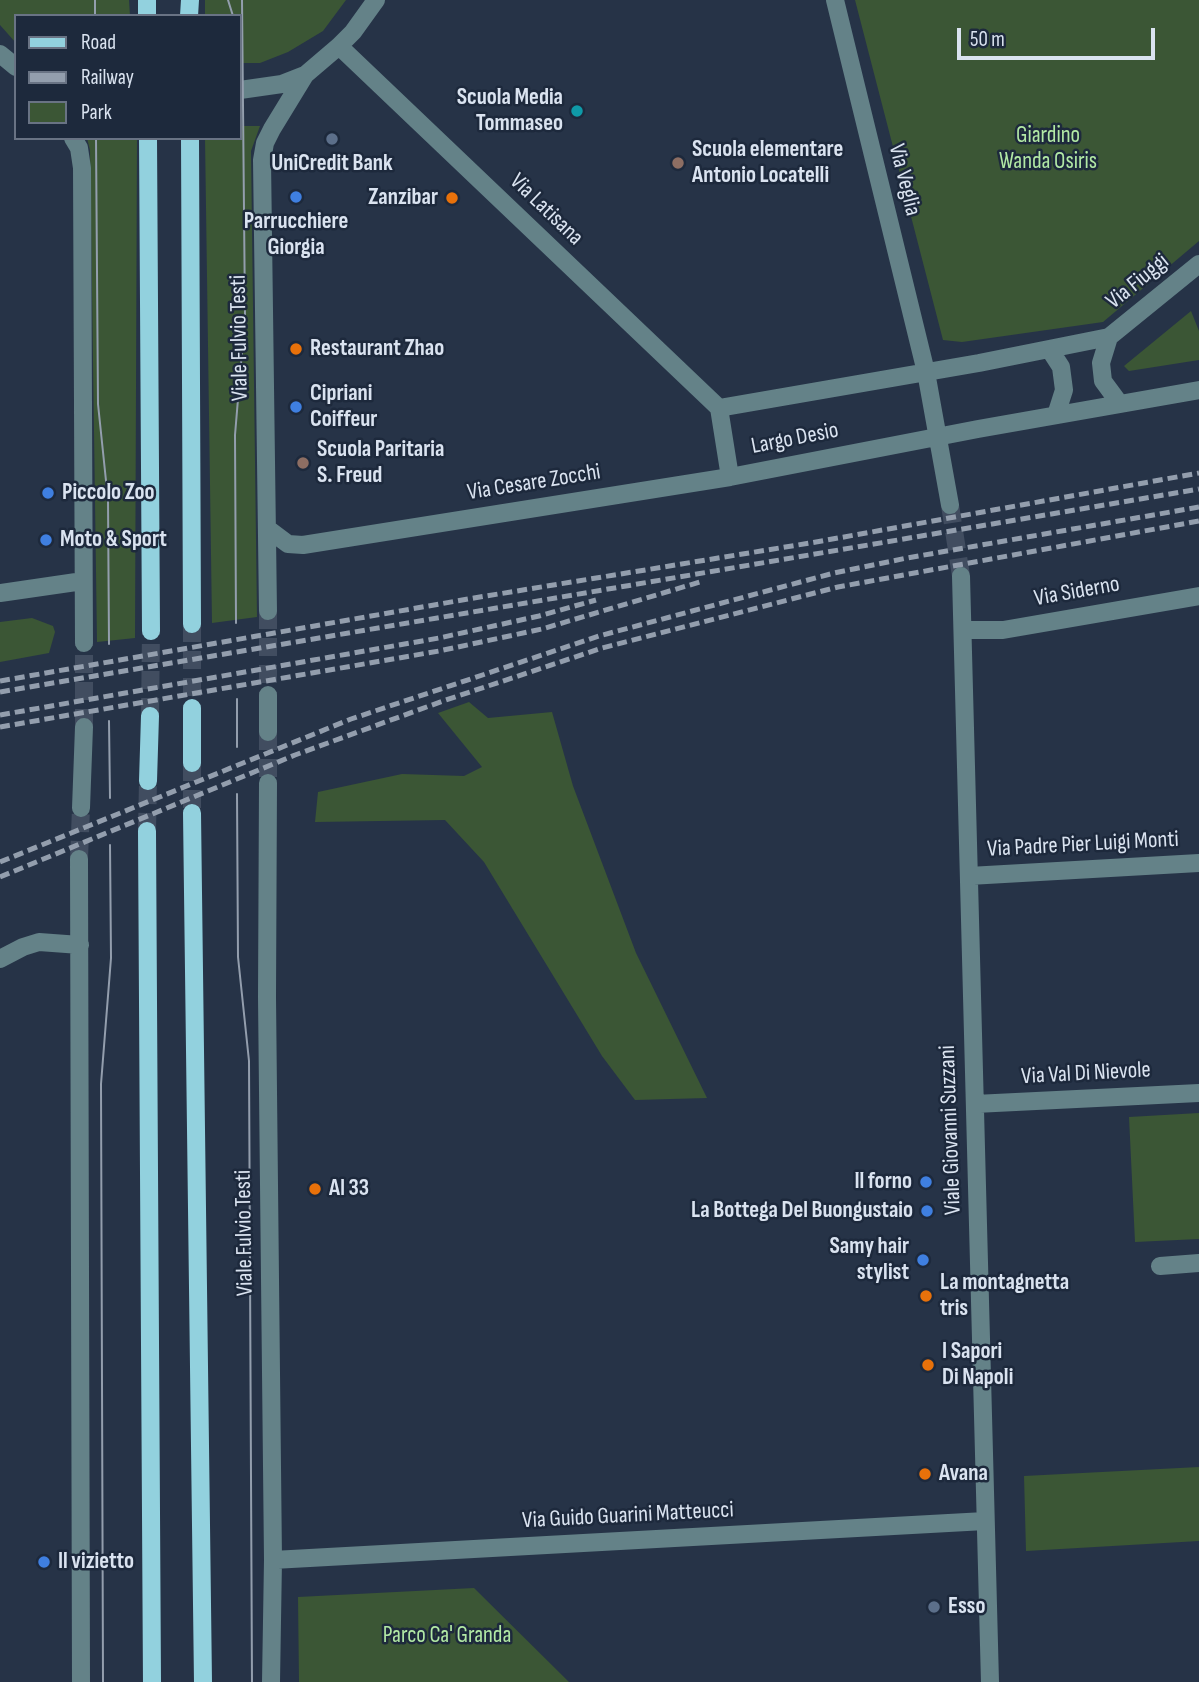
<!DOCTYPE html>
<style>
body{margin:0}
#map{position:relative;width:1199px;height:1682px;overflow:hidden;background:#263347;font-family:"Sofia Sans Condensed",sans-serif}
canvas{display:block}
.legend{position:absolute;left:14px;top:14px;width:228px;height:126px;box-sizing:border-box;background:#1d293c;border:2px solid #697384;margin:0;padding:9px 12px;list-style:none;font-size:21px;color:#dae3f0}
.legend li{display:flex;align-items:center;gap:14px;height:35px}
.legend b{width:35px;border:2px solid #697384}
.scale{position:absolute;left:957px;top:28px;width:198px;height:32px;box-sizing:border-box;border:4px solid #dae3f0;border-top:0;padding-left:9px;font-size:21px;line-height:24px;white-space:nowrap;color:#dae3f0;-webkit-text-stroke:5px #1d293c;paint-order:stroke}
</style>
<div id="map">
<canvas width="1199" height="1682"></canvas>
<ul class="legend">
<li><b style="height:9px;background:#92d1de"></b>Road</li>
<li><b style="height:9px;background:#939ead"></b>Railway</li>
<li><b style="height:19px;background:#3b5635"></b>Park</li>
</ul>
<div class="scale">50 m</div>
</div>
<script>
const context = document.querySelector('canvas').getContext('2d');
context.lineJoin = 'round';
function fill(path, color) { context.fillStyle = color; context.fill(path, 'evenodd'); }
const shape = rows => new Path2D(rows.map(r => 'M' + r).join(''));
function strokePath(path, color, width, dash) { context.strokeStyle = color; context.lineWidth = width; context.lineCap = dash ? 'butt' : 'round'; context.setLineDash(dash || []); context.stroke(path); }
function drawText(font, color, halo, rows, align = 'center') {
  context.font = font + ' "Sofia Sans Condensed",sans-serif'; context.lineWidth = 5; context.setLineDash([]); context.textBaseline = 'middle'; context.strokeStyle = halo; context.fillStyle = color; for (const [text, x, y, turn = 0] of rows) {
    context.save(); context.translate(x, y); context.rotate((+turn || 0) * Math.PI / 180); context.textAlign = isNaN(turn) ? turn : align; if (halo) context.strokeText(text, 0, 0); context.fillText(text, 0, 0); context.restore();
  }
}
fill(shape([
 [0,0,129,0,130,16,16,16,16,43,0,25],
 [205,0,346,0,323,31,288,52,260,63,240,63,240,16,205,16],
 [855,0,1199,0,1199,241,1103,322,962,342,943,340],
 [240,126,260,126,251,151,257,617,212,623,205,138,240,138],
 [87,138,137,138,135,638,97,642,90,150],
 [1191,311,1199,331,1199,360,1129,371,1124,366],
 [32,618,53,626,55,632,49,653,0,662,0,622],
 [469,702,488,718,552,712,573,786,636,953,707,1098,635,1100,602,1056,484,862,445,820,315,822,318,792,402,774,464,776,482,767,438,713],
 [1199,1113,1199,1239,1135,1242,1129,1117],
 [1199,1467,1199,1541,1026,1551,1024,1476],
 [474,1588,569,1682,299,1682,298,1597]
]), '#3b5635');
strokePath(shape([
 [950,505,961,576],
 [268,611,268,695],
 [84,727,84,643],
 [268,732,268,783],
 [79,859,81,808]
]), '#414d60', 18, [18, 9]);
strokePath(shape([
 [192,624,192,708],
 [150,716,151,631],
 [192,763,192,813],
 [147,831,148,781]
]), '#414d60', 18, [18, 9]);
strokePath(shape([
 [835,0,926,372,950,505],
 [339,46,719,408],
 [0,54,16,67],
 [240,90,282,84,305,75,339,46,353,32,376,0],
 [73,138,79,148,82,168,84,643],
 [1109,337,1101,363,1103,381,1120,404],
 [1050,350,1061,367,1064,390,1056,415],
 [719,408,979,363,1109,337,1199,264],
 [719,408,730,477],
 [268,529,288,544,303,545,730,477,978,429,1199,390],
 [961,576,990,1682],
 [0,593,83,581],
 [268,611,262,160,265,143,272,129,305,75],
 [963,630,1003,630,1199,596],
 [268,695,268,732],
 [268,783,267,997,273,1560,271,1682],
 [81,808,84,727],
 [79,859,81,1682],
 [969,876,1199,863],
 [0,959,23,947,39,942,80,945],
 [975,1104,1199,1093],
 [1160,1266,1199,1263],
 [273,1560,985,1521]
]), '#648288', 18);
strokePath(shape([
 [147,0,147,16],
 [189,16,190,0],
 [148,138,151,631],
 [190,138,192,624],
 [192,708,192,763],
 [148,781,150,716],
 [192,813,203,1682],
 [147,831,152,1682]
]), '#92d1de', 18);
strokePath(shape([
 [95,0,95,16],
 [228,0,233,16],
 [96,138,98,404,108,500,109,644],
 [236,623,235,435,245,315,242,0],
 [237,699,237,747],
 [109,721,110,798],
 [237,794,238,957,249,1061,252,1682],
 [103,1682,101,1084,111,958,110,845]
]), '#939ead', 2);
strokePath(shape([
 [0,681,474,598,816,542,1199,473],
 [0,692,1199,489],
 [0,715,439,638,539,616,596,600],
 [0,727,439,651,542,629,700,582],
 [0,862,351,719,599,636,834,573,907,558,1199,507],
 [0,877,295,755,443,701,602,648,838,587,1199,521]
]), '#939ead', 5, [10, 5]);
for (const [x, y, r, color] of [
 [577,111,7,"#0f9aa8"],
 [332,139,7,"#5c6f8a"],
 [678,163,7,"#8d6e63"],
 [296,197,7,"#3f7fe0"],
 [452,198,7,"#e8710a"],
 [296,349,7,"#e8710a"],
 [296,407,7,"#3f7fe0"],
 [303,463,7,"#8d6e63"],
 [48,493,7,"#3f7fe0"],
 [46,540,7,"#3f7fe0"],
 [926,1182,7,"#3f7fe0"],
 [315,1189,7,"#e8710a"],
 [927,1211,7,"#3f7fe0"],
 [923,1260,7,"#3f7fe0"],
 [926,1296,7,"#e8710a"],
 [928,1365,7,"#e8710a"],
 [925,1474,7,"#e8710a"],
 [44,1562,7,"#3f7fe0"],
 [934,1607,7,"#5c6f8a"]
]) { const dot = new Path2D(); dot.arc(x, y, r, 0, 2 * Math.PI); context.fillStyle = color; context.fill(dot); strokePath(dot, '#1d293c', 2.5); }
drawText('bold 23px', '#dae3f0', '#1d293c', [
 ["Scuola Media",563,98,"right"],
 ["Tommaseo",563,124,"right"],
 ["Scuola elementare",692,150],
 ["Antonio Locatelli",692,176],
 ["UniCredit Bank",332,164,"center"],
 ["Zanzibar",438,198,"right"],
 ["Parrucchiere",296,222,"center"],
 ["Giorgia",296,248,"center"],
 ["Restaurant Zhao",310,349],
 ["Cipriani",310,394],
 ["Coiffeur",310,420],
 ["Scuola Paritaria",317,450],
 ["S. Freud",317,476],
 ["Piccolo Zoo",62,493],
 ["Moto & Sport",60,540],
 ["Il forno",912,1182,"right"],
 ["Al 33",329,1189],
 ["La Bottega Del Buongustaio",913,1211,"right"],
 ["Samy hair",909,1247,"right"],
 ["stylist",909,1273,"right"],
 ["La montagnetta",940,1283],
 ["tris",940,1309],
 ["I Sapori",942,1352],
 ["Di Napoli",942,1378],
 ["Avana",939,1474],
 ["Il vizietto",58,1562],
 ["Esso",948,1607]
], 'left');
drawText('23px', '#b2e9a5', '#1d293c', [
 ["Giardino",1048,136],
 ["Wanda Osiris",1048,162],
 ["Parco Ca' Granda",447,1636]
]);
drawText('23px', '#dae3f0', '#1d293c', [
 ["Via Veglia",904,180,76],
 ["Via Latisana",546,210,44],
 ["Via Fiuggi",1138,282,-39],
 ["Viale Fulvio Testi",240,338,-91],
 ["Largo Desio",795,439,-11],
 ["Via Cesare Zocchi",534,483,-9],
 ["Via Siderno",1077,592,-10],
 ["Via Padre Pier Luigi Monti",1083,845,-3],
 ["Via Val Di Nievole",1086,1074,-3],
 ["Viale Giovanni Suzzani",951,1130,-92],
 ["Viale Fulvio Testi",245,1233,-91],
 ["Via Guido Guarini Matteucci",628,1516,-3]
]);
</script>
